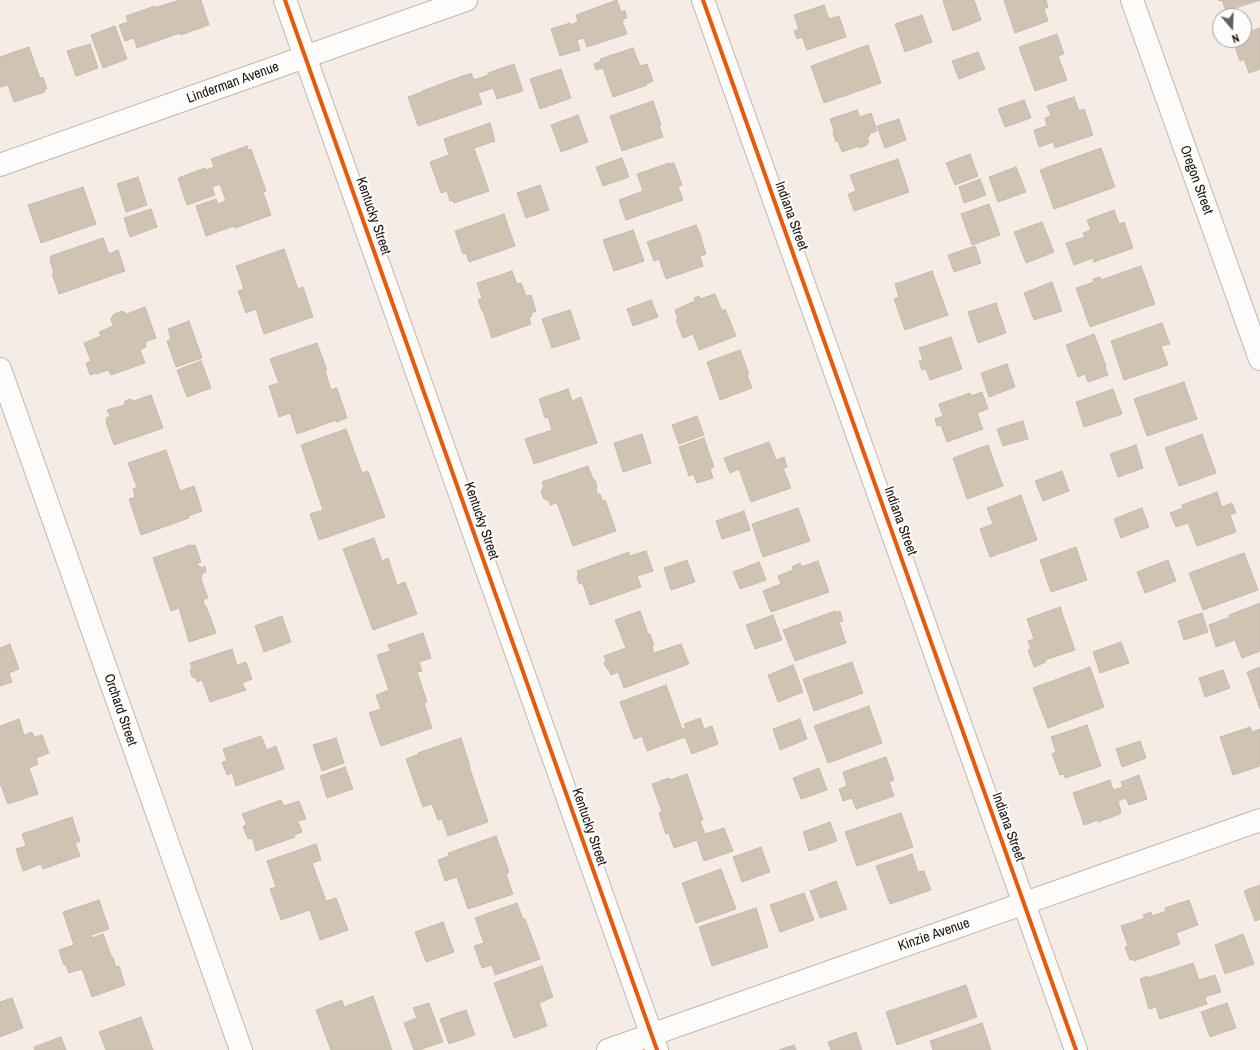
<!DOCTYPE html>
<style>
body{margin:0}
#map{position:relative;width:1260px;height:1050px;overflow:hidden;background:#f5ede5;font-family:"Archivo Narrow",sans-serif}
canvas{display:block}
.north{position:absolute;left:1212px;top:8px;width:40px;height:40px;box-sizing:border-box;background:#fdfdfd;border:1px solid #a29f9b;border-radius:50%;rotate:161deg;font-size:11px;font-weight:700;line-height:16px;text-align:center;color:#1a1209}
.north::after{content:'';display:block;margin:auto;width:14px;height:18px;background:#675f56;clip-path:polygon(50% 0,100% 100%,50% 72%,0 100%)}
</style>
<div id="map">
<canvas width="1260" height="1050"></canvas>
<div class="north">N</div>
</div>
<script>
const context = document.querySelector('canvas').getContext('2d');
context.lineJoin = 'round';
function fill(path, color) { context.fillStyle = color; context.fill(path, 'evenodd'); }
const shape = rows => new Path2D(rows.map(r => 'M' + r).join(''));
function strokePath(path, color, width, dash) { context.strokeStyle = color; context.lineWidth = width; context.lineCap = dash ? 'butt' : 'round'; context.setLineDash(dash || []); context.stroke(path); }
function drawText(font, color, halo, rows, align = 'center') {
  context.font = font + ' "Archivo Narrow",sans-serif'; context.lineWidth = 4; context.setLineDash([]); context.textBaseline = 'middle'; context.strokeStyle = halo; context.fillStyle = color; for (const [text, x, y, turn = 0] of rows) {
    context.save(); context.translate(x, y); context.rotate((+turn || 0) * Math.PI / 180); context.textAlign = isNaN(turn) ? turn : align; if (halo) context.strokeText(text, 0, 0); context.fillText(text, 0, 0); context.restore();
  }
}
const building = shape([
 [179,0,201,0,209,25,181,35,180,33,137,48,134,38,125,41,119,25,128,22,126,16,155,6,155,8,179,0],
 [617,0,621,12,625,10,627,18,623,19,624,20,622,21,627,34,587,47,584,38,577,40,580,50,560,56,551,29,570,23,570,25,578,22,576,15,617,0],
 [946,0,974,0,981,20,953,31,943,1,946,0],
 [1004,0,1046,0,1048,7,1044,9,1048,21,1015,33,1004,0],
 [1219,0,1260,0,1226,11,1222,0,1219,1,1219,0],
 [824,5,829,19,839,16,846,37,807,50,802,37,797,39,794,31,799,29,794,15,824,5],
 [922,15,932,42,905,52,895,24,922,15],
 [115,26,127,59,103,68,91,35,115,26],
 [1260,28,1260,69,1249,73,1244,59,1240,61,1233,40,1244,40,1244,33,1260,28],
 [1057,34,1064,54,1058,56,1067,80,1035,91,1019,47,1057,34],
 [90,44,98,68,76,76,67,51,90,44],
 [868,45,881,83,824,103,811,66,868,45],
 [29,47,40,78,43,77,47,89,44,90,45,92,14,102,8,85,0,87,0,57,29,47],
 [633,48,640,66,647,64,653,81,646,84,647,85,613,97,603,68,596,70,594,64,601,61,600,59,633,48],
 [978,52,985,69,959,79,952,61,978,52],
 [514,64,523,91,497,99,493,88,478,93,482,104,418,126,408,97,422,92,422,91,471,73,474,80,488,75,488,73,514,64],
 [561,69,571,98,540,109,530,79,561,69],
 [1074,97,1079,111,1084,109,1093,135,1055,148,1053,142,1039,147,1034,130,1047,126,1045,118,1051,116,1047,106,1074,97],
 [1024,100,1031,118,1005,127,998,109,1024,100],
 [653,101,661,125,659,126,663,137,622,151,610,116,653,101],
 [857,110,860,117,871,113,877,131,869,134,870,136,867,137,869,143,867,143,867,145,860,148,859,146,842,152,838,141,836,142,833,132,834,131,830,119,857,110],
 [578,115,588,142,561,152,551,125,578,115],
 [899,119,906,140,885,148,877,126,899,119],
 [490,123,495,141,474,148,489,191,454,203,453,200,450,201,447,191,441,193,430,162,449,155,444,139,490,123],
 [247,146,248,150,251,149,266,191,263,192,271,215,235,228,234,226,206,236,196,206,216,199,218,204,226,201,220,184,212,187,215,195,187,205,178,178,205,168,206,170,214,167,211,159,247,146],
 [1101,148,1115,187,1054,209,1040,170,1101,148],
 [970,154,978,176,955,185,946,163,970,154],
 [622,158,629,177,603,186,596,167,622,158],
 [898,159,909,192,854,211,848,194,856,191,850,175,898,159],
 [669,163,670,164,674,163,682,185,678,186,683,200,626,220,619,200,643,191,637,174,669,163],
 [1016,167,1026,192,998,202,989,177,1016,167],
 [138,177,147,205,126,212,117,184,138,177],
 [980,179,986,195,964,203,959,187,980,179],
 [540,185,549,210,526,218,517,193,540,185],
 [83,187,96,224,41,243,28,205,83,187],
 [989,204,1000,235,972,245,961,214,989,204],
 [151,209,157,227,130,237,124,218,151,209],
 [1114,210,1119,224,1124,222,1133,248,1094,262,1093,258,1074,265,1066,243,1085,237,1083,233,1091,230,1087,220,1114,210],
 [504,214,515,246,469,262,466,253,463,254,455,231,504,214],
 [1042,222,1054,252,1026,263,1014,232,1042,222],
 [696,225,701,236,701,238,706,254,700,256,703,266,666,279,659,259,654,261,647,242,696,225],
 [633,230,644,261,614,271,603,240,633,230],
 [103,238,109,254,118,250,125,271,59,294,52,274,54,273,50,261,51,256,103,238],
 [975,246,981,263,954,272,948,255,975,246],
 [284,249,298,289,303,287,313,317,264,334,256,309,246,313,238,291,244,289,236,266,284,249],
 [1141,266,1155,304,1090,327,1076,288,1094,282,1093,279,1100,277,1101,280,1141,266],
 [512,271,517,284,521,283,526,296,531,295,536,311,531,313,532,316,529,318,531,324,492,338,483,311,482,311,478,300,482,298,477,283,512,271],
 [932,271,948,315,905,330,894,299,899,297,895,284,932,271],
 [1052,282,1062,311,1034,320,1024,293,1052,282],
 [715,294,722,311,725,309,736,336,699,350,693,334,683,338,676,320,678,319,675,310,695,301,694,298,699,296,700,299,715,294],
 [651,300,658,317,633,326,627,309,651,300],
 [996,303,1006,333,978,343,968,312,996,303],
 [145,307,156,338,145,342,146,347,140,350,145,363,111,375,108,370,97,374,96,373,90,375,86,363,91,361,84,343,101,336,99,332,113,326,111,319,114,314,122,311,127,314,145,307],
 [570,310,580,339,552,348,542,319,570,310],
 [189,321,202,358,176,367,167,341,171,339,168,329,189,321],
 [1162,323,1170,344,1161,346,1168,365,1124,380,1111,341,1162,323],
 [1094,334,1106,366,1105,367,1108,375,1088,382,1085,374,1078,377,1066,345,1094,334],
 [951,337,962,369,930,380,926,369,922,370,919,361,923,360,919,348,951,337],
 [317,343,327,370,325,371,331,390,337,388,347,418,336,422,336,420,297,434,290,413,279,417,269,386,279,383,270,359,317,343],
 [740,350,749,374,747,375,752,388,720,400,707,362,740,350],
 [201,361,211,388,187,397,177,370,201,361],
 [1007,364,1015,387,989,397,981,373,1007,364],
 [1184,382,1197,419,1147,436,1134,399,1184,382],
 [568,389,572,401,581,397,597,443,534,464,525,439,552,430,548,417,545,418,539,399,568,389],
 [1113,389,1122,414,1084,427,1076,402,1113,389],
 [982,392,988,409,977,413,983,429,947,442,941,425,937,426,935,419,943,416,939,404,970,393,971,396,982,392],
 [151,395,163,428,114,445,106,422,107,421,106,418,110,416,107,410,124,405,125,401,130,399,134,401,151,395],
 [697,416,704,435,679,444,672,425,697,416],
 [1023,421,1028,439,1003,446,997,429,1023,421],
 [346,429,362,473,368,471,385,517,319,540,310,514,323,510,301,445,346,429],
 [642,434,651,463,623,472,614,443,642,434],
 [1202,434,1216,473,1179,486,1165,448,1202,434],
 [704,438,714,467,710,469,713,478,697,483,693,474,689,476,679,447,704,438],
 [769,442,776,460,784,457,787,467,783,468,791,488,751,502,739,469,730,473,724,458,769,442],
 [988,445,1003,486,967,499,953,458,988,445],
 [1136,445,1143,468,1118,477,1110,454,1136,445],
 [166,450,180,491,194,486,202,511,188,516,189,518,141,535,129,499,135,497,133,489,137,487,128,463,166,450],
 [588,466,593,479,595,480,597,486,596,489,598,495,600,494,603,501,605,500,616,531,573,546,557,503,550,505,549,501,544,499,541,491,544,486,542,482,588,466],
 [1062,471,1069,491,1043,501,1035,481,1062,471],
 [1217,492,1222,507,1232,503,1236,513,1230,515,1236,532,1197,546,1188,523,1176,527,1170,513,1183,508,1182,505,1217,492],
 [1021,495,1037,540,990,557,980,529,993,524,987,508,1021,495],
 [798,508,810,541,763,557,752,524,798,508],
 [1142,508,1149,527,1121,538,1114,519,1142,508],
 [744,511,750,530,722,539,716,521,744,511],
 [374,538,382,561,388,558,397,585,405,582,417,614,373,630,343,549,374,538],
 [190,545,190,546,195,545,201,562,196,564,202,568,205,566,206,572,203,573,201,579,208,598,203,600,205,607,206,606,216,633,189,642,179,608,171,611,153,558,190,545],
 [1076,547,1087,580,1051,592,1040,560,1076,547],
 [646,551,653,571,637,576,641,587,590,605,583,584,579,583,577,578,578,574,577,571,629,552,630,556,646,551],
 [1244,553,1258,590,1203,610,1189,573,1244,553],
 [687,560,695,582,671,590,664,568,687,560],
 [1168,560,1176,581,1145,593,1137,572,1168,560],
 [818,561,829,592,771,612,763,591,781,584,778,576,793,570,792,567,800,563,801,567,818,561],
 [759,562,766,580,740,589,733,572,759,562],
 [1260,603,1260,651,1242,658,1235,640,1216,647,1209,625,1230,617,1229,615,1260,603],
 [1060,607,1075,650,1045,660,1046,662,1034,667,1028,650,1031,649,1028,641,1034,639,1027,619,1060,607],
 [640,611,648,634,650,634,654,645,652,646,654,653,681,644,689,664,624,688,618,672,611,675,609,670,607,669,604,663,606,660,604,656,626,648,615,620,640,611],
 [835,611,835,613,840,611,843,621,839,622,846,643,795,661,783,630,835,611],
 [1202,613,1208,632,1184,640,1178,621,1202,613],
 [773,615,782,640,755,649,746,625,773,615],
 [282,616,291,642,264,652,255,626,282,616],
 [423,633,431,658,419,662,422,671,417,672,427,702,424,703,432,728,381,746,369,713,381,709,376,695,389,690,377,655,390,651,388,645,423,633],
 [1121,642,1129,663,1100,673,1093,652,1121,642],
 [10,644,19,669,9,673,12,682,0,686,0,648,10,644],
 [232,649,237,665,246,662,252,679,242,683,246,690,210,702,202,680,197,682,196,678,192,677,190,670,192,668,190,663,232,649],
 [852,662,863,693,814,711,803,679,852,662],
 [793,665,803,692,778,702,768,675,793,665],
 [1090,667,1104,707,1048,728,1033,688,1090,667],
 [1260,667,1260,709,1247,672,1260,667],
 [1223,670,1230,688,1205,697,1199,678,1223,670],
 [666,685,682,729,686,728,684,724,700,718,704,729,712,726,718,744,692,754,685,737,647,751,642,736,634,739,620,702,666,685],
 [869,706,882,743,828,763,814,726,869,706],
 [19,719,24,735,32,732,34,737,42,735,49,753,36,758,38,764,29,768,38,794,8,804,0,783,0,726,19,719],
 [800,719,807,739,780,750,773,729,800,719],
 [1087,725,1101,766,1065,778,1064,774,1060,775,1052,754,1056,752,1051,737,1087,725],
 [1250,727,1252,732,1260,729,1260,766,1233,775,1220,737,1250,727],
 [261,736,267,750,276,746,284,769,236,786,232,773,227,775,222,762,227,761,223,749,261,736],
 [336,738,344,763,322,771,313,745,336,738],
 [461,738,470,766,469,766,488,822,448,836,442,819,438,820,432,804,423,807,406,759,419,754,418,753,461,738],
 [1140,741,1146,758,1122,767,1116,749,1140,741],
 [886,757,894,780,889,782,894,796,856,809,852,798,843,801,839,789,847,786,843,772,886,757],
 [345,767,353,789,327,798,320,776,345,767],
 [819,768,827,790,801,799,793,778,819,768],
 [687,774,703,820,700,821,705,834,724,828,733,851,704,861,697,840,674,848,669,833,666,834,659,813,662,812,652,784,669,778,670,780,687,774],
 [1139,775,1147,799,1129,805,1126,798,1118,801,1121,812,1120,812,1120,814,1098,822,1098,820,1084,825,1073,793,1110,780,1113,790,1123,787,1121,782,1139,775],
 [281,800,284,806,299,801,306,819,298,821,302,832,294,835,295,837,256,851,253,840,251,838,248,839,243,826,246,825,246,823,242,814,281,800],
 [901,813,913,847,857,866,845,832,901,813],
 [72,817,80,841,75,843,80,856,43,869,41,864,23,871,16,849,26,846,22,834,72,817],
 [830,822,837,841,809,851,803,832,830,822],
 [496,836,509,872,506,874,513,894,468,909,457,877,445,881,438,860,449,856,448,853,496,836],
 [316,844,321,860,312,863,326,901,336,898,348,930,320,940,310,910,281,920,270,889,276,887,267,861,316,844],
 [761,847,770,872,742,882,733,857,761,847],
 [912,854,918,872,924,871,931,890,890,904,876,866,912,854],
 [721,869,736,909,696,923,682,883,721,869],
 [836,881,847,909,820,918,810,891,836,881],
 [1260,885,1260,919,1255,921,1244,891,1260,885],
 [804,893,814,920,780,932,770,905,804,893],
 [99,900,109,929,91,935,92,938,103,934,112,958,113,957,116,967,119,966,125,985,92,997,82,969,69,973,66,965,64,965,59,950,74,945,63,912,99,900],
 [1189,900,1198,925,1176,933,1180,944,1134,961,1133,959,1130,960,1125,947,1128,946,1121,926,1145,918,1143,915,1151,912,1152,916,1166,911,1165,908,1189,900],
 [517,903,523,919,525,919,540,959,495,975,492,965,482,968,474,946,484,943,475,918,517,903],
 [756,908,768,947,712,966,699,927,756,908],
 [443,922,454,952,426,962,415,932,443,922],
 [1243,934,1254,964,1225,974,1215,945,1243,934],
 [1193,963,1199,980,1215,975,1221,992,1205,997,1207,1004,1160,1019,1156,1007,1149,1009,1140,979,1147,976,1147,978,1193,963],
 [542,966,553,997,539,1003,547,1026,514,1038,494,983,542,966],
 [966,985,977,1017,897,1045,886,1012,966,985],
 [373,996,392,1050,331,1050,316,1010,342,1000,344,1007,373,996],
 [12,998,23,1028,0,1037,0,1002,12,998],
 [429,1003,443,1042,419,1050,414,1050,404,1023,417,1018,413,1008,429,1003],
 [1227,1003,1236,1028,1210,1037,1201,1012,1227,1003],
 [466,1010,475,1035,449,1044,440,1019,466,1010],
 [141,1017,153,1050,106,1050,99,1032,141,1017],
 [982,1023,991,1050,933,1050,930,1041,982,1023],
 [856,1032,862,1050,831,1050,828,1042,856,1032],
 [61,1037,66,1050,35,1050,34,1047,61,1037],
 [794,1045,796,1050,779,1050,794,1045]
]);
fill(building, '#d1c3b1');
strokePath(building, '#c4bcb4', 1);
const street = shape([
 [285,0,657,1050],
 [703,0,1076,1050],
 [1132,0,1260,359],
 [0,165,466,0],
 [0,369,241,1050]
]);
const secondary = shape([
 [608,1050,1260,820]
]);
strokePath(street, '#beb7af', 24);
strokePath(secondary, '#beb7af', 24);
strokePath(street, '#fefcfb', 22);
strokePath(secondary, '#fefcfb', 22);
strokePath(shape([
 [285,0,657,1050],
 [703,0,1076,1050]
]), '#e8590c', 4);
drawText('14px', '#1a1209', '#fdfdfd', [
 ["Linderman Avenue",233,83,-20],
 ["Oregon Street",1196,180,70],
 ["Kentucky Street",373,216,71],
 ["Indiana Street",791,216,70],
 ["Kentucky Street",481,521,71],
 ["Indiana Street",900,521,70],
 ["Orchard Street",120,710,71],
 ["Kentucky Street",589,827,71],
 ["Indiana Street",1008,827,70],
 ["Kinzie Avenue",934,935,-19]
]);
</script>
